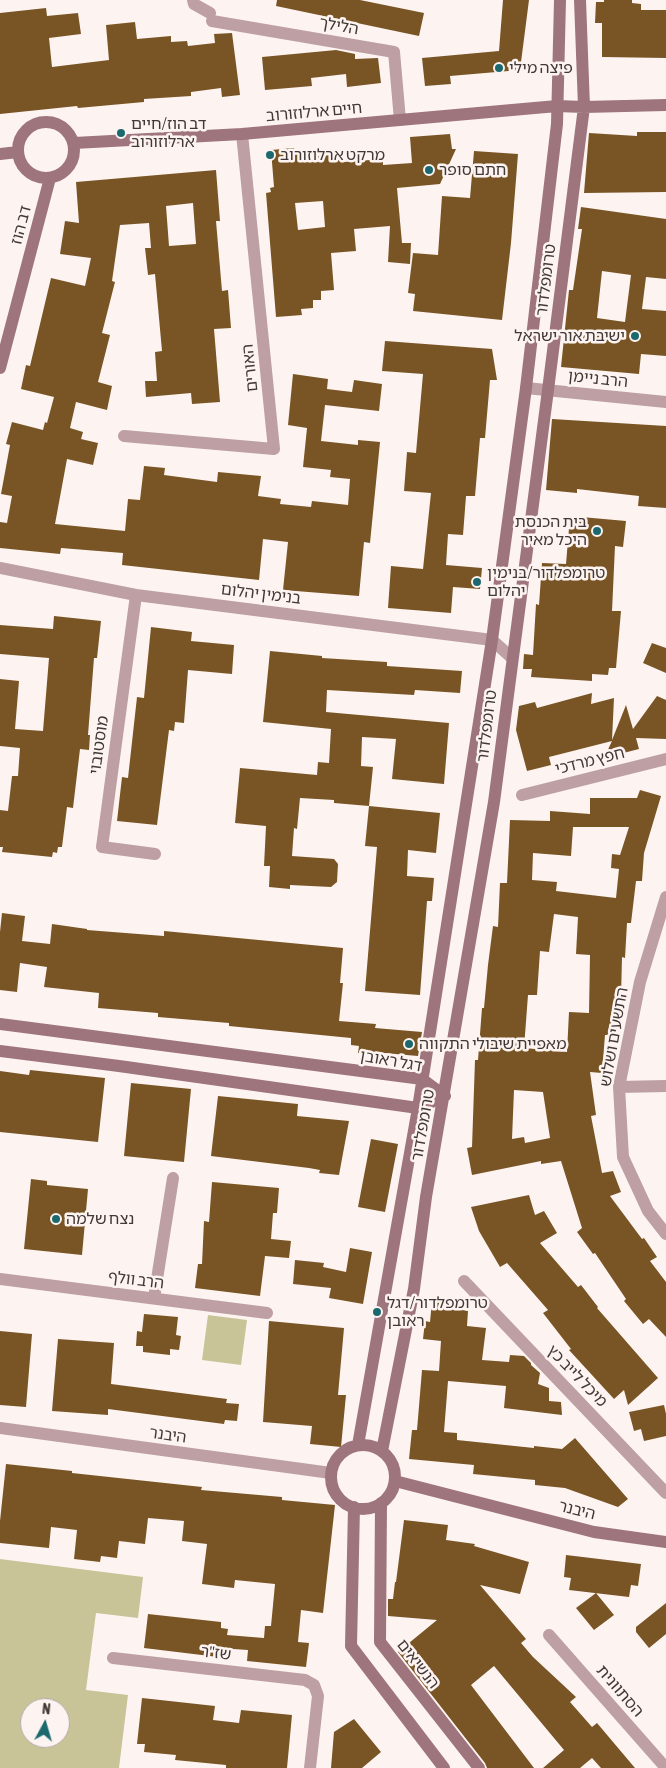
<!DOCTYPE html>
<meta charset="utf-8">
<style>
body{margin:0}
#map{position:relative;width:666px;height:1768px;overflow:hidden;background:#fdf4f1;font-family:"Asap Condensed",sans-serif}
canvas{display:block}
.north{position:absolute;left:20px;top:1698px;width:50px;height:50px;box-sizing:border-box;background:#fdf4f1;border:1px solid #b2a9a6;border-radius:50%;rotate:6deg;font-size:14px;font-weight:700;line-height:20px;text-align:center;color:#413936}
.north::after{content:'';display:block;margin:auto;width:18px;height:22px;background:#1c696d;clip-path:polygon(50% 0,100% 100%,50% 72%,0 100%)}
</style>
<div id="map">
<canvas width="666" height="1768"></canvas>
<div class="north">N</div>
</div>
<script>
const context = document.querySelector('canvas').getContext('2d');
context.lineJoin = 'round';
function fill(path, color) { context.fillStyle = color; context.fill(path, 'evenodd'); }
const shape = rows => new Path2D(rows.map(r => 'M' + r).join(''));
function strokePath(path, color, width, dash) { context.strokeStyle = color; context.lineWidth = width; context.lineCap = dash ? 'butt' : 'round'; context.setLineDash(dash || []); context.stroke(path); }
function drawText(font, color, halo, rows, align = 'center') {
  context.font = font + ' "Asap Condensed","Noto Sans Hebrew",sans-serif'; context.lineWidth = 5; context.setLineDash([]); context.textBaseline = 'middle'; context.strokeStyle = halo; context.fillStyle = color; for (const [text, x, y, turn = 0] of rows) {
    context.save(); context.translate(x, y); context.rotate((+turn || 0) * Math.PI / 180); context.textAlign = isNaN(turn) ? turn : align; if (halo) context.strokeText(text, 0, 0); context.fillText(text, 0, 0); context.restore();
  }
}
fill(shape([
 [208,1315,247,1320,241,1365,202,1360],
 [0,1559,143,1577,138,1618,96,1613,86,1690,128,1695,119,1768,0,1768],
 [30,1708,60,1708,60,1738,30,1738]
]), '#c9c498');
fill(shape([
 [277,0,360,0,424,13,419,36,276,6],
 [503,0,529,0,520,70,450,76,451,84,425,86,422,58,499,51],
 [604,0,632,0,632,3,641,4,641,10,666,10,666,58,602,57,602,23,595,23,596,2,604,2],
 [46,8,47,16,78,13,81,34,49,38,52,67,109,60,106,25,135,22,137,39,171,36,171,42,187,41,188,46,215,43,214,34,232,33,240,95,222,97,221,88,191,92,191,96,144,99,144,102,78,108,77,106,0,114,0,13],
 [336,50,355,54,355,59,378,58,381,83,347,87,346,74,311,78,312,86,265,90,262,57],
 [637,132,666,132,666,192,584,193,589,133,637,136],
 [450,134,452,149,456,149,440,184,397,188,402,243,411,243,410,264,388,262,390,226,354,229,356,251,331,253,334,290,321,291,321,300,313,300,313,308,301,309,302,315,276,317,266,193,271,192,270,188,274,187,271,150,294,148,295,151,298,151,299,157,335,155,335,157,343,157,344,162,383,159,383,165,412,163,410,137],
 [323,201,325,227,298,230,295,203],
 [474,151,518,154,511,243,502,320,413,311,415,294,408,293,413,253,438,255,442,196,470,198],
 [216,170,220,221,216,221,222,291,228,290,231,328,214,329,220,402,192,404,191,393,146,397,145,381,157,381,155,352,162,351,155,274,148,275,145,248,151,248,149,223,120,225,112,281,115,282,102,333,110,335,98,382,112,386,107,410,76,402,70,428,83,432,81,439,98,443,93,465,67,459,55,524,125,531,128,499,140,500,144,466,165,468,164,475,217,482,218,472,261,476,258,496,281,499,280,504,311,507,312,501,348,505,350,479,330,477,331,470,303,467,307,428,288,425,293,374,328,379,327,389,352,392,354,380,382,384,379,411,325,405,321,441,358,445,358,440,380,442,370,543,364,542,359,596,283,590,288,542,263,539,259,580,122,565,123,553,61,548,60,554,0,548,0,522,7,523,12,496,1,494,10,445,6,444,12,422,43,430,45,422,47,423,54,397,21,389,26,365,30,366,51,278,85,286,91,258,60,254,65,221,79,223,76,182],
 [193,203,196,244,169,246,166,206],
 [581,207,666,219,666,279,646,277,642,309,666,311,666,356,641,354,639,374,561,367,569,290,573,290,582,229,578,229],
 [602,271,631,275,625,322,597,318],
 [385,341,492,349,497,380,490,380,485,438,480,438,475,496,466,496,463,535,448,534,446,565,482,568,480,589,453,587,451,613,388,608,391,566,423,569,431,493,404,491,407,452,416,453,423,374,382,371],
 [552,419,666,426,666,508,638,506,639,496,577,489,577,493,546,490],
 [570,516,626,521,623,547,615,546,612,611,621,611,616,668,609,668,608,675,592,674,592,681,531,677,532,669,523,669,524,654,533,655,536,604,539,605,542,563,566,564],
 [54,616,101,621,97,658,94,658,88,735,90,735,89,750,80,749,73,808,67,807,62,847,58,847,57,853,53,852,52,857,2,852,3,847,0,847,0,810,8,811,12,776,18,776,20,748,0,746,0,679,19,681,15,729,43,731,49,658,0,654,0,625,53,629],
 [151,627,192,632,191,641,234,645,232,674,188,670,184,723,175,722,174,731,169,730,157,825,117,821,122,777,128,778,137,697,144,698],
 [652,643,666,648,666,673,643,663],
 [270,651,322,656,322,658,387,662,387,666,462,671,460,693,415,690,414,695,327,690,326,712,449,723,444,784,392,779,396,739,362,737,361,766,373,767,369,806,334,803,334,800,300,798,297,829,294,828,292,856,334,859,338,864,337,882,331,887,290,885,290,889,269,887,270,866,264,866,266,826,235,823,240,768,317,775,318,762,329,763,331,729,263,722],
 [592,693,591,704,614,698,612,740,626,705,633,729,657,696,666,700,666,739,636,738,639,749,604,758,612,741,549,757,551,765,527,771,516,730,519,706,535,702,537,708],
 [640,790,661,796,644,853,642,881,636,881,631,923,627,923,625,958,622,957,621,998,615,998,613,1035,605,1035,602,1073,590,1072,596,1115,591,1116,602,1173,613,1171,621,1192,610,1196,642,1239,644,1238,657,1257,650,1261,666,1282,666,1337,649,1319,643,1324,624,1301,626,1299,595,1253,593,1254,577,1232,582,1228,561,1161,541,1164,541,1161,472,1175,467,1148,472,1147,475,1060,478,1060,482,1008,484,1008,488,965,493,926,498,927,500,883,507,883,510,820,550,821,550,811,590,814,590,798,637,798],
 [573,827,629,827,620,855,612,854,611,868,619,869,616,898,556,891,557,882,532,880,533,853,571,856],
 [554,914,578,917,576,954,590,955,589,1013,569,1012,567,1052,524,1048,528,995,537,995,540,951,549,952],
 [514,1090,543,1092,550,1138,525,1143,524,1137,512,1139],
 [369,806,440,813,436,853,408,850,407,876,434,878,432,901,427,901,420,995,365,991,377,847,365,846],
 [2,913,25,916,22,941,50,944,52,924,87,929,87,930,164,936,164,931,343,948,340,983,343,983,339,1021,376,1024,375,1028,422,1032,418,1056,373,1052,373,1055,358,1053,359,1046,351,1045,351,1038,229,1026,229,1023,158,1017,158,1013,98,1008,99,993,44,987,47,967,20,963,17,992,0,990,0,932],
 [30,1070,105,1078,98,1142,0,1132,0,1071,29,1075],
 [131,1083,191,1089,184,1162,124,1156],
 [218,1096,298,1104,297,1116,349,1121,339,1175,319,1173,320,1170,309,1168,211,1156],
 [371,1139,398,1144,385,1212,358,1207],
 [31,1179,47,1181,47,1185,88,1189,82,1255,24,1249],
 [212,1182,279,1188,277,1213,273,1213,271,1239,291,1241,289,1258,265,1256,260,1296,195,1288,198,1264,202,1264,204,1221,209,1222],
 [529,1195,535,1215,544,1211,557,1233,540,1243,578,1287,581,1285,598,1307,597,1308,658,1378,628,1405,624,1390,614,1399,569,1350,571,1349,543,1313,548,1310,507,1263,500,1267,479,1231,471,1207],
 [350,1248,372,1252,363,1304,329,1298,331,1288,293,1284,295,1260,324,1263,323,1267,346,1272],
 [432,1301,450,1303,450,1308,468,1311,467,1326,486,1328,482,1360,509,1362,510,1355,524,1356,531,1363,531,1365,540,1373,538,1384,549,1388,549,1401,561,1402,562,1415,504,1408,506,1386,448,1381,444,1432,457,1433,457,1440,534,1448,534,1446,562,1449,575,1438,628,1499,618,1507,565,1488,535,1485,535,1480,473,1474,474,1465,409,1459,412,1430,417,1430,422,1370,439,1371,441,1341,423,1339,425,1321,430,1322],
 [144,1314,178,1317,176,1335,181,1336,179,1350,170,1349,170,1355,143,1352,143,1346,136,1346,137,1331,142,1332],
 [269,1321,344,1328,338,1395,346,1395,341,1447,310,1444,312,1426,263,1422],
 [0,1331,32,1334,26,1407,0,1405],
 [58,1339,114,1343,111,1384,227,1399,226,1403,239,1404,237,1421,225,1420,224,1424,108,1409,108,1415,52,1411],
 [664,1405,666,1414,666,1436,644,1441,641,1429,634,1431,629,1412],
 [6,1464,72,1471,72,1473,202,1487,201,1490,282,1497,282,1500,335,1505,323,1613,301,1610,298,1642,309,1643,306,1667,247,1661,248,1650,219,1648,218,1657,144,1648,148,1614,221,1622,221,1628,228,1629,227,1635,264,1638,265,1626,271,1626,275,1584,235,1580,234,1588,202,1584,207,1544,182,1541,184,1521,148,1518,145,1544,119,1541,117,1558,101,1556,100,1562,74,1559,77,1530,51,1527,49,1548,0,1543,0,1521],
 [404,1520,448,1525,446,1540,475,1544,474,1546,529,1562,520,1594,480,1585,526,1639,521,1643,533,1657,576,1697,570,1702,592,1727,597,1723,635,1768,601,1768,592,1758,580,1768,543,1768,564,1750,494,1666,471,1685,534,1768,487,1768,485,1763,398,1652,437,1620,388,1616,388,1599,393,1599,395,1582,396,1582],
 [566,1555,641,1564,638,1586,631,1585,629,1597,569,1590,571,1578,564,1577],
 [596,1593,614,1615,594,1630,576,1608],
 [666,1603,666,1634,649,1648,636,1632,636,1627],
 [142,1698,215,1706,213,1720,239,1723,241,1710,292,1715,287,1768,226,1768,226,1765,175,1760,176,1755,144,1752,145,1744,137,1744],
 [354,1719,381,1752,362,1768,331,1768,334,1732]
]), '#795525');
strokePath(shape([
 [193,0,194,4,210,13],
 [212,21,394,52,400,120],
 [526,388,666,402],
 [124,436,274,449,242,134],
 [0,568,136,595,492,640,512,658],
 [136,595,102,847,155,854],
 [522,795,666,759],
 [666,897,640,982,619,1087,623,1157,648,1211,666,1234],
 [619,1087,666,1086],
 [0,1279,267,1313],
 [464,1281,666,1493],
 [154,1298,173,1178],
 [0,1428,331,1473],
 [549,1635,666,1768],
 [113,1658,305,1680,314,1685,318,1696,310,1768]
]), '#bd9fa4', 12);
strokePath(shape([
 '18 150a28 28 0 1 1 56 0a28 28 0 1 1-56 0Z',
 [74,143,242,134,557,106,584,107,666,105],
 [0,154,18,152],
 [0,368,50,178],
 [0,1024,422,1079,445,1096,418,1108,119,1066,0,1051],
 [358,1445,418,1108,492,640,526,388,557,124,560,0],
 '331 1477a32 32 0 1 1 64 0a32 32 0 1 1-64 0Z',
 [382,1451,414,1289,426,1197,494,802,548,390,584,107,580,0],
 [395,1481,594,1532,666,1542],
 [381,1503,380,1642,479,1768],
 [354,1507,351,1646,444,1768]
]), '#9f757d', 12);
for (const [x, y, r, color] of [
 [499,68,5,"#1c696d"],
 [121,133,5,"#1c696d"],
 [270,155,5,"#1c696d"],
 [429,170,5,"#1c696d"],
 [635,336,5,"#1c696d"],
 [597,531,5,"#1c696d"],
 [477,582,5,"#1c696d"],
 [409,1044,5,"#1c696d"],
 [56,1219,5,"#1c696d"],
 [377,1312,5,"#1c696d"]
]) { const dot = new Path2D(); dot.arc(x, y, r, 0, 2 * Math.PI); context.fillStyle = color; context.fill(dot); strokePath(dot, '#fdf4f1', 2); }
drawText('16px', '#413936', '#fdf4f1', [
 ["הלילך",339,26,10],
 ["חיים ארלוזורוב",314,112,-5],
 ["דב הוז",21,225,-75],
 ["טרומפלדור",546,280,-83],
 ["האורים",250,368,-96],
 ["הרב ניימן",598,379,6],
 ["בנימין יהלום",261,594,7],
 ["טרומפלדור",487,726,-83],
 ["מוסטובוי",99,745,-82],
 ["חפץ מרדכי",590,761,-14],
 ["התשעים ושלוש",614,1037,-80],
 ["דגל ראובן",391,1061,10],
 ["טרומפלדור",423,1125,-80],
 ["הרב וולף",136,1280,7],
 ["מיכל לייב כץ",577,1376,46],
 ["היבנר",168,1435,8],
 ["היבנר",577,1510,14],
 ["שז\"ר",216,1653,7],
 ["הנשיאים",418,1664,52],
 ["הסתוונית",620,1691,49]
]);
drawText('16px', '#413936', '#fdf4f1', [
 ["פיצה מילי",509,68],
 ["דב הוז/חיים",131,124],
 ["ארלוזורוב",131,142],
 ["מרקט ארלוזורוב",280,155],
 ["חתם סופר",439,170],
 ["ישיבת אור ישראל",625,336,"right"],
 ["בית הכנסת",587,522,"right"],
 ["היכל מאיר",587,540,"right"],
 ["טרומפלדור/בנימין",487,573],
 ["יהלום",487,591],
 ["מאפיית שיבולי התקווה",419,1044],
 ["נצח שלמה",66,1219],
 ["טרומפלדור/דגל",387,1303],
 ["ראובן",387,1321]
], 'left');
</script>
